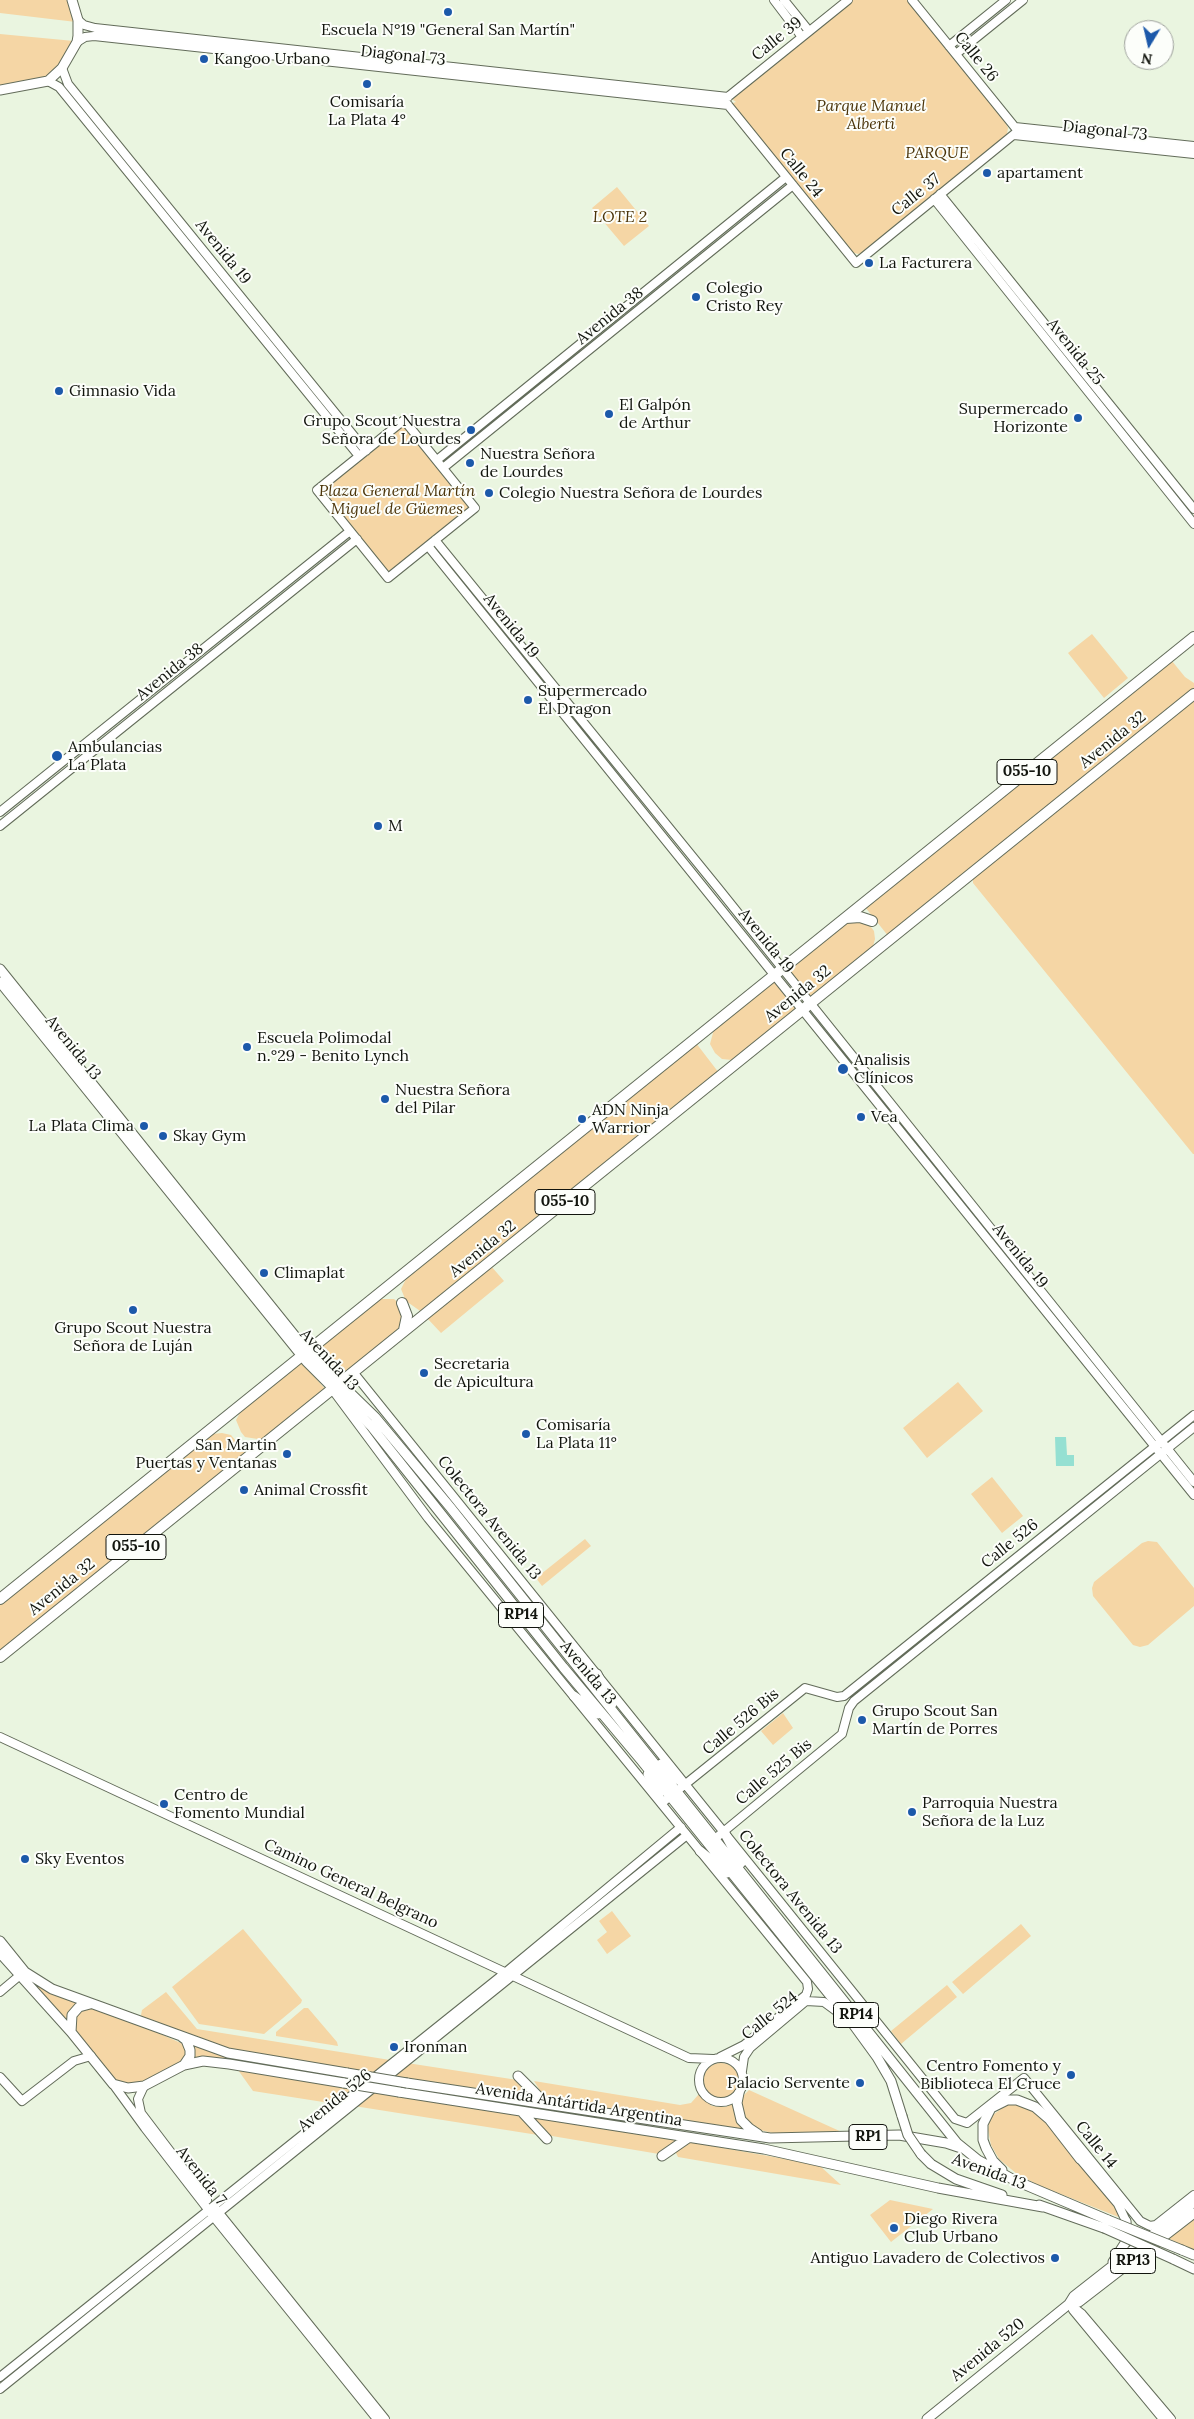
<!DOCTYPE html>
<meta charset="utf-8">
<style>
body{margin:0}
#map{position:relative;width:1194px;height:2419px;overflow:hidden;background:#eaf5e0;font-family:Lora,serif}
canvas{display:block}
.north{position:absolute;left:1124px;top:20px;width:50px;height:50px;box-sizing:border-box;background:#fcfefa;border:1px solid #9ea19c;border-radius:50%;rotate:189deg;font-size:14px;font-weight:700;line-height:20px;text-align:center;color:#12150e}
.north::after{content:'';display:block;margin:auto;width:18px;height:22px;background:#1c59aa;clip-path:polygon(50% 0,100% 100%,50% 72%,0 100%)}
</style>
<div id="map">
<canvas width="1194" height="2419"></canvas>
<div class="north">N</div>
</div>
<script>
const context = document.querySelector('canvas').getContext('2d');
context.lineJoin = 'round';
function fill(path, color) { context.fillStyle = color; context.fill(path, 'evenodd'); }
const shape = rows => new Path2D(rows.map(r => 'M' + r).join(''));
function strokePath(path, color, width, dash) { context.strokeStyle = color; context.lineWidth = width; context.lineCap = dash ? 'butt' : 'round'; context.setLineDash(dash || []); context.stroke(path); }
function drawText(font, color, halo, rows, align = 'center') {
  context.font = font + ' Lora,serif'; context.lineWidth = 4; context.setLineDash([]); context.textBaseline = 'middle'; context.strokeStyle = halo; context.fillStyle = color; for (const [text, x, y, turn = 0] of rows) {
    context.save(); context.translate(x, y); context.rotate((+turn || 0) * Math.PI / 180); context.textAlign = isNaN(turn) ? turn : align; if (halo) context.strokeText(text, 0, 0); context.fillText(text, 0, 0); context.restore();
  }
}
fill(shape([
 [0,0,69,0,76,22,0,13],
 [853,0,909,0,1004,119,1008,128,1007,134,1002,140,864,252,858,254,851,252,734,107,733,103,736,102,733,100,735,95],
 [0,34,74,41,56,73,48,78,0,87],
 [617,187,649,226,624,246,592,208],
 [401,427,406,427,469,506,467,510,391,571,386,570,324,494,325,489],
 [1092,634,1128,678,1104,698,1068,653],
 [1172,661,1185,677,1194,683,1194,690,889,937,865,907],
 [1194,701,1194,1154,1193,1154,973,883,973,879],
 [849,921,867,922,874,931,875,939,872,950,810,1000,786,971],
 [775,981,798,1009,739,1057,732,1060,722,1059,715,1053,710,1044,714,1029],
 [696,1043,719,1073,423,1313,406,1301,401,1289,406,1279],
 [491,1266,504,1281,441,1333,427,1318],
 [378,1299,394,1299,404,1308,402,1328,342,1378,314,1352],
 [302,1362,325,1389,264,1440,245,1437,241,1432,236,1420,241,1411],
 [958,1382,983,1411,927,1458,903,1428],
 [222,1433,231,1435,240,1446,254,1448,0,1654,0,1605,213,1434],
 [992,1477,1023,1516,1002,1533,971,1494],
 [585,1539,591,1546,542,1586,536,1578],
 [1148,1541,1157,1542,1194,1588,1194,1606,1148,1645,1140,1647,1133,1645,1093,1596,1092,1588,1094,1582,1142,1543],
 [783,1713,793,1728,773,1745,761,1731],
 [612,1911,631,1936,607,1954,597,1940,607,1932,599,1921],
 [1021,1924,1031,1936,963,1994,952,1982],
 [243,1929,302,2000,301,2003,264,2034,199,2024,172,1987],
 [28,1979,44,1990,81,2004,68,2023],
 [947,1985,957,1997,901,2044,891,2031],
 [166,1992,197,2029,390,2060,374,2074,236,2052,144,2020,141,2015,142,2010],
 [87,2006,145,2027,183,2044,187,2054,182,2062,141,2084,129,2086,117,2082,74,2030,74,2018,80,2009],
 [304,2008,308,2008,337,2042,338,2046,276,2036,276,2032],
 [192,2045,254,2064,192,2061],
 '703 2081a18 18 0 1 1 36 0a18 18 0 1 1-36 0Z',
 [407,2063,524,2081,539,2100,390,2076],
 [238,2070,355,2088,336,2104,253,2091],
 [534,2081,680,2105,691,2103,699,2094,712,2106,725,2107,735,2103,736,2119,750,2132,546,2100],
 [749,2090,844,2133,785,2136,760,2130,747,2121,741,2111,742,2097],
 [373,2091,521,2115,538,2135,354,2106],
 [1017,2103,1032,2108,1043,2117,1115,2206,1121,2218,1038,2185,1017,2174,999,2159,991,2145,988,2130,990,2117,1008,2104],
 [531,2116,678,2140,659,2154,546,2135],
 [690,2142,819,2165,841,2185,678,2157,675,2151],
 [890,2200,933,2209,891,2242,870,2215],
 [1194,2217,1194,2252,1168,2238]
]), '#f5d6a5');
fill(shape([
 [1055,1437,1066,1437,1067,1455,1074,1455,1074,1466,1056,1466]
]), '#95e0d2');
const secondary = shape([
 [774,0,802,37],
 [784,0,809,31],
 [848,0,724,100,856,263,1018,131,912,0],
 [78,20,84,25,95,28,728,97],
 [77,42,85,37,94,36,728,105],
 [949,46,1006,0],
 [956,54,1023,0],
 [62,68,68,84,366,451],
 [48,81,59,87,359,456],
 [1015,127,1194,146],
 [1014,135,1194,154],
 [940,194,1194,509],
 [934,199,1194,524],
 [404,420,475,508,388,578,317,490,404,420],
 [437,460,786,177],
 [443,468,793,185],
 [435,540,718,888,1194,1482],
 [428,546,1194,1495],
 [0,812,350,531],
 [0,826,357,539],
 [353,1372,955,2119,967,2123,1024,2078,1140,2221,1150,2226,1156,2225,1194,2195],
 [335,1393,428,1518,807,1982,808,1989,806,1995,744,2045,720,2057],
 [0,1737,689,2058,713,2059],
 [662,1803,805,1688,837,1697,844,1696,1194,1415],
 [711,1842,842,1734,849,1708,854,1701,1194,1427],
 [0,1992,19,1976],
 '699 2080a22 22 0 1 1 44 0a22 22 0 1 1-44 0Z',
 [742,2071,744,2057,750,2048,806,2001,824,2002,843,2016],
 [0,2077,22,2101,74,2061,91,2056],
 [113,2084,145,2128,217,2221,377,2419],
 [144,2086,138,2099,141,2113,207,2200],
 [1080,2159,1118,2204,1126,2221],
 [215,2208,385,2419],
 [1069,2304,1082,2314,1171,2419],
 [1073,2310,1163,2419],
 [0,2377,506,1972,681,1827],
 [0,2389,687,1835]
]);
const primary = shape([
 [0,90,48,81,62,68,77,42,78,36,78,20,72,0],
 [0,969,307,1351,375,1417,450,1507,957,2143,978,2160,1014,2180,1108,2220],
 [0,982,306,1361,371,1426,563,1667,641,1760,853,2024,877,2057,891,2081,902,2116],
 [597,1674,612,1704],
 [574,1696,598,1714],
 [661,1764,685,1785],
 [648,1774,662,1803],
 [724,1832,741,1863],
 [700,1851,727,1873],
 [0,1941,25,1972,52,1989,228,2053,347,2073],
 [0,1953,71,2032,113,2084,128,2088,144,2086,184,2065,203,2061,229,2064,344,2083],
 [71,2032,72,2015,79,2007,90,2004],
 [182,2037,186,2040,190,2050,190,2056,184,2065],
 [518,2076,546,2104],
 [407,2083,770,2138,899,2135,946,2143,961,2148],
 [399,2092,764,2149,938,2188,1043,2207],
 [739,2093,737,2103,741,2120,749,2128,758,2134],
 [521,2111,547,2139],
 [921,2154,931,2164,956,2179,1002,2195],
 [662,2156,688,2138],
 [1002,2170,993,2161,986,2148,983,2140,983,2124,991,2108,1007,2100,1017,2100,1035,2107,1049,2119,1080,2159],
 [1039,2205,1104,2228],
 [1182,2250,1194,2255],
 [1173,2259,1194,2269],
 [1113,2262,1127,2240,1126,2221],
 [1069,2304,1079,2302,1194,2213],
 [927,2419,1069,2304,1074,2296,1194,2202]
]);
const highway = shape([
 [846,918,860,917,872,921],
 [402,1303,407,1316,404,1330],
 [0,1599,1194,637],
 [0,1657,1194,694]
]);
strokePath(secondary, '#636c5a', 10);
strokePath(primary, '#636c5a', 11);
strokePath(highway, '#636c5a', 12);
strokePath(secondary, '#fff', 8);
strokePath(primary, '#fff', 9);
strokePath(highway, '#fff', 10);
const primaryBridge = shape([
 [347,2073,407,2083],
 [344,2083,399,2092],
 [902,2116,908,2135,921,2154],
 [1108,2220,1182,2250],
 [1104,2228,1173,2259]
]);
strokePath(primaryBridge, '#636c5a', 11, []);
strokePath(primaryBridge, '#fff', 9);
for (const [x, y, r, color] of [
 [448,12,5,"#1c59aa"],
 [204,59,5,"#1c59aa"],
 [367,84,5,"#1c59aa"],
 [987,173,5,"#1c59aa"],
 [869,263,5,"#1c59aa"],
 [696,297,5,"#1c59aa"],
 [59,391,5,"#1c59aa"],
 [609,414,5,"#1c59aa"],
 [1078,418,5,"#1c59aa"],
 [471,430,5,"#1c59aa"],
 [470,463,5,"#1c59aa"],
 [489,493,5,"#1c59aa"],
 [528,700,5,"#1c59aa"],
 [57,756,6,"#1c59aa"],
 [378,826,5,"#1c59aa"],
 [247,1047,5,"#1c59aa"],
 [843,1069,6,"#1c59aa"],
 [385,1099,5,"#1c59aa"],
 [861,1117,5,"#1c59aa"],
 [582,1119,5,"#1c59aa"],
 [144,1126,5,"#1c59aa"],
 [163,1136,5,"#1c59aa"],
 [264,1273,5,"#1c59aa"],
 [133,1310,5,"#1c59aa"],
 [424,1373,5,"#1c59aa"],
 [526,1434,5,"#1c59aa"],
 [287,1454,5,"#1c59aa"],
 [244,1490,5,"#1c59aa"],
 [862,1720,5,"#1c59aa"],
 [164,1804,5,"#1c59aa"],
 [912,1812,5,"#1c59aa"],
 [25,1859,5,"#1c59aa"],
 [394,2047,5,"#1c59aa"],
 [1071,2075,5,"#1c59aa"],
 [860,2083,5,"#1c59aa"],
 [894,2228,5,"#1c59aa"],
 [1055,2258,5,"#1c59aa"]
]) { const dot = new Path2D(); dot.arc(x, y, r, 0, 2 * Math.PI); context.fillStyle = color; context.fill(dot); strokePath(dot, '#fcfefa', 2); }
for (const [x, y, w] of [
 [1027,772,60],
 [565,1202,60],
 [136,1547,60],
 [521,1615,45],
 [856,2015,45],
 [868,2137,38],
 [1133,2261,45]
]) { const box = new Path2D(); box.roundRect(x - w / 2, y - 12.5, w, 25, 4); context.fillStyle = '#fcfefa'; context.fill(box); strokePath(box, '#12150e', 1); }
drawText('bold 15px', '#12150e', null, [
 ["055-10",1027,772],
 ["055-10",565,1202],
 ["055-10",136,1547],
 ["RP14",521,1615],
 ["RP14",856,2015],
 ["RP1",868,2137],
 ["RP13",1133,2261]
]);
drawText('16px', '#12150e', '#fcfefa', [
 ["Escuela N°19 \"General San Martín\"",448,30,"center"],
 ["Kangoo Urbano",214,59],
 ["Comisaría",367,102,"center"],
 ["La Plata 4°",367,120,"center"],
 ["apartament",997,173],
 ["La Facturera",879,263],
 ["Colegio",706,288],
 ["Cristo Rey",706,306],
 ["Gimnasio Vida",69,391],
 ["El Galpón",619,405],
 ["de Arthur",619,423],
 ["Supermercado",1068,409,"right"],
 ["Horizonte",1068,427,"right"],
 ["Grupo Scout Nuestra",461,421,"right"],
 ["Señora de Lourdes",461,439,"right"],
 ["Nuestra Señora",480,454],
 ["de Lourdes",480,472],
 ["Colegio Nuestra Señora de Lourdes",499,493],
 ["Supermercado",538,691],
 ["El Dragon",538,709],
 ["Ambulancias",68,747],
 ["La Plata",68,765],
 ["M",388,826],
 ["Escuela Polimodal",257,1038],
 ["n.°29 - Benito Lynch",257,1056],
 ["Analisis",854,1060],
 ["Clínicos",854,1078],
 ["Nuestra Señora",395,1090],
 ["del Pilar",395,1108],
 ["ADN Ninja",592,1110],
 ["Warrior",592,1128],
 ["Vea",871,1117],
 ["La Plata Clima",134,1126,"right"],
 ["Skay Gym",173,1136],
 ["Climaplat",274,1273],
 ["Grupo Scout Nuestra",133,1328,"center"],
 ["Señora de Luján",133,1346,"center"],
 ["Secretaria",434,1364],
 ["de Apicultura",434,1382],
 ["Comisaría",536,1425],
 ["La Plata 11°",536,1443],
 ["San Martin",277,1445,"right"],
 ["Puertas y Ventanas",277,1463,"right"],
 ["Animal Crossfit",254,1490],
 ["Grupo Scout San",872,1711],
 ["Martín de Porres",872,1729],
 ["Centro de",174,1795],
 ["Fomento Mundial",174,1813],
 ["Parroquia Nuestra",922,1803],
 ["Señora de la Luz",922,1821],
 ["Sky Eventos",35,1859],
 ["Ironman",404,2047],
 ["Centro Fomento y",1061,2066,"right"],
 ["Biblioteca El Cruce",1061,2084,"right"],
 ["Palacio Servente",850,2083,"right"],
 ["Diego Rivera",904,2219],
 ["Club Urbano",904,2237],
 ["Antiguo Lavadero de Colectivos",1045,2258,"right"]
], 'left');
drawText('16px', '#12150e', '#fcfefa', [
 ["Calle 39",777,39,-39],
 ["Diagonal 73",403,56,6],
 ["Calle 26",976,57,51],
 ["Diagonal 73",1105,131,6],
 ["Calle 24",801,173,51],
 ["Calle 37",916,195,-39],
 ["Avenida 19",223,252,51],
 ["Avenida 38",610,316,-39],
 ["Avenida 25",1075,352,51],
 ["Avenida 19",511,626,51],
 ["Avenida 38",170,672,-39],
 ["Avenida 32",1113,740,-39],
 ["Avenida 19",766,941,51],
 ["Avenida 32",798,994,-39],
 ["Avenida 13",73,1048,51],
 ["Avenida 32",483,1249,-39],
 ["Avenida 19",1020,1256,51],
 ["Avenida 13",329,1360,47],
 ["Colectora Avenida 13",489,1518,51],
 ["Calle 526",1010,1544,-39],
 ["Avenida 32",62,1587,-39],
 ["Avenida 13",588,1673,50],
 ["Calle 526 Bis",741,1722,-40],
 ["Calle 525 Bis",774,1772,-40],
 ["Camino General Belgrano",351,1884,25],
 ["Colectora Avenida 13",790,1892,51],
 ["Calle 524",770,2016,-39],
 ["Avenida 526",335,2101,-39],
 ["Avenida Antártida Argentina",579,2105,9],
 ["Calle 14",1096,2145,51],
 ["Avenida 13",989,2172,20],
 ["Avenida 7",201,2176,52],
 ["Avenida 520",988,2350,-39]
]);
drawText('italic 16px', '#4b3409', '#fcfefa', [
 ["Parque Manuel",871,106],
 ["Alberti",871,124],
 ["PARQUE",937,153],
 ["LOTE 2",620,217],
 ["Plaza General Martín",397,491],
 ["Miguel de Güemes",397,509]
]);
</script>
